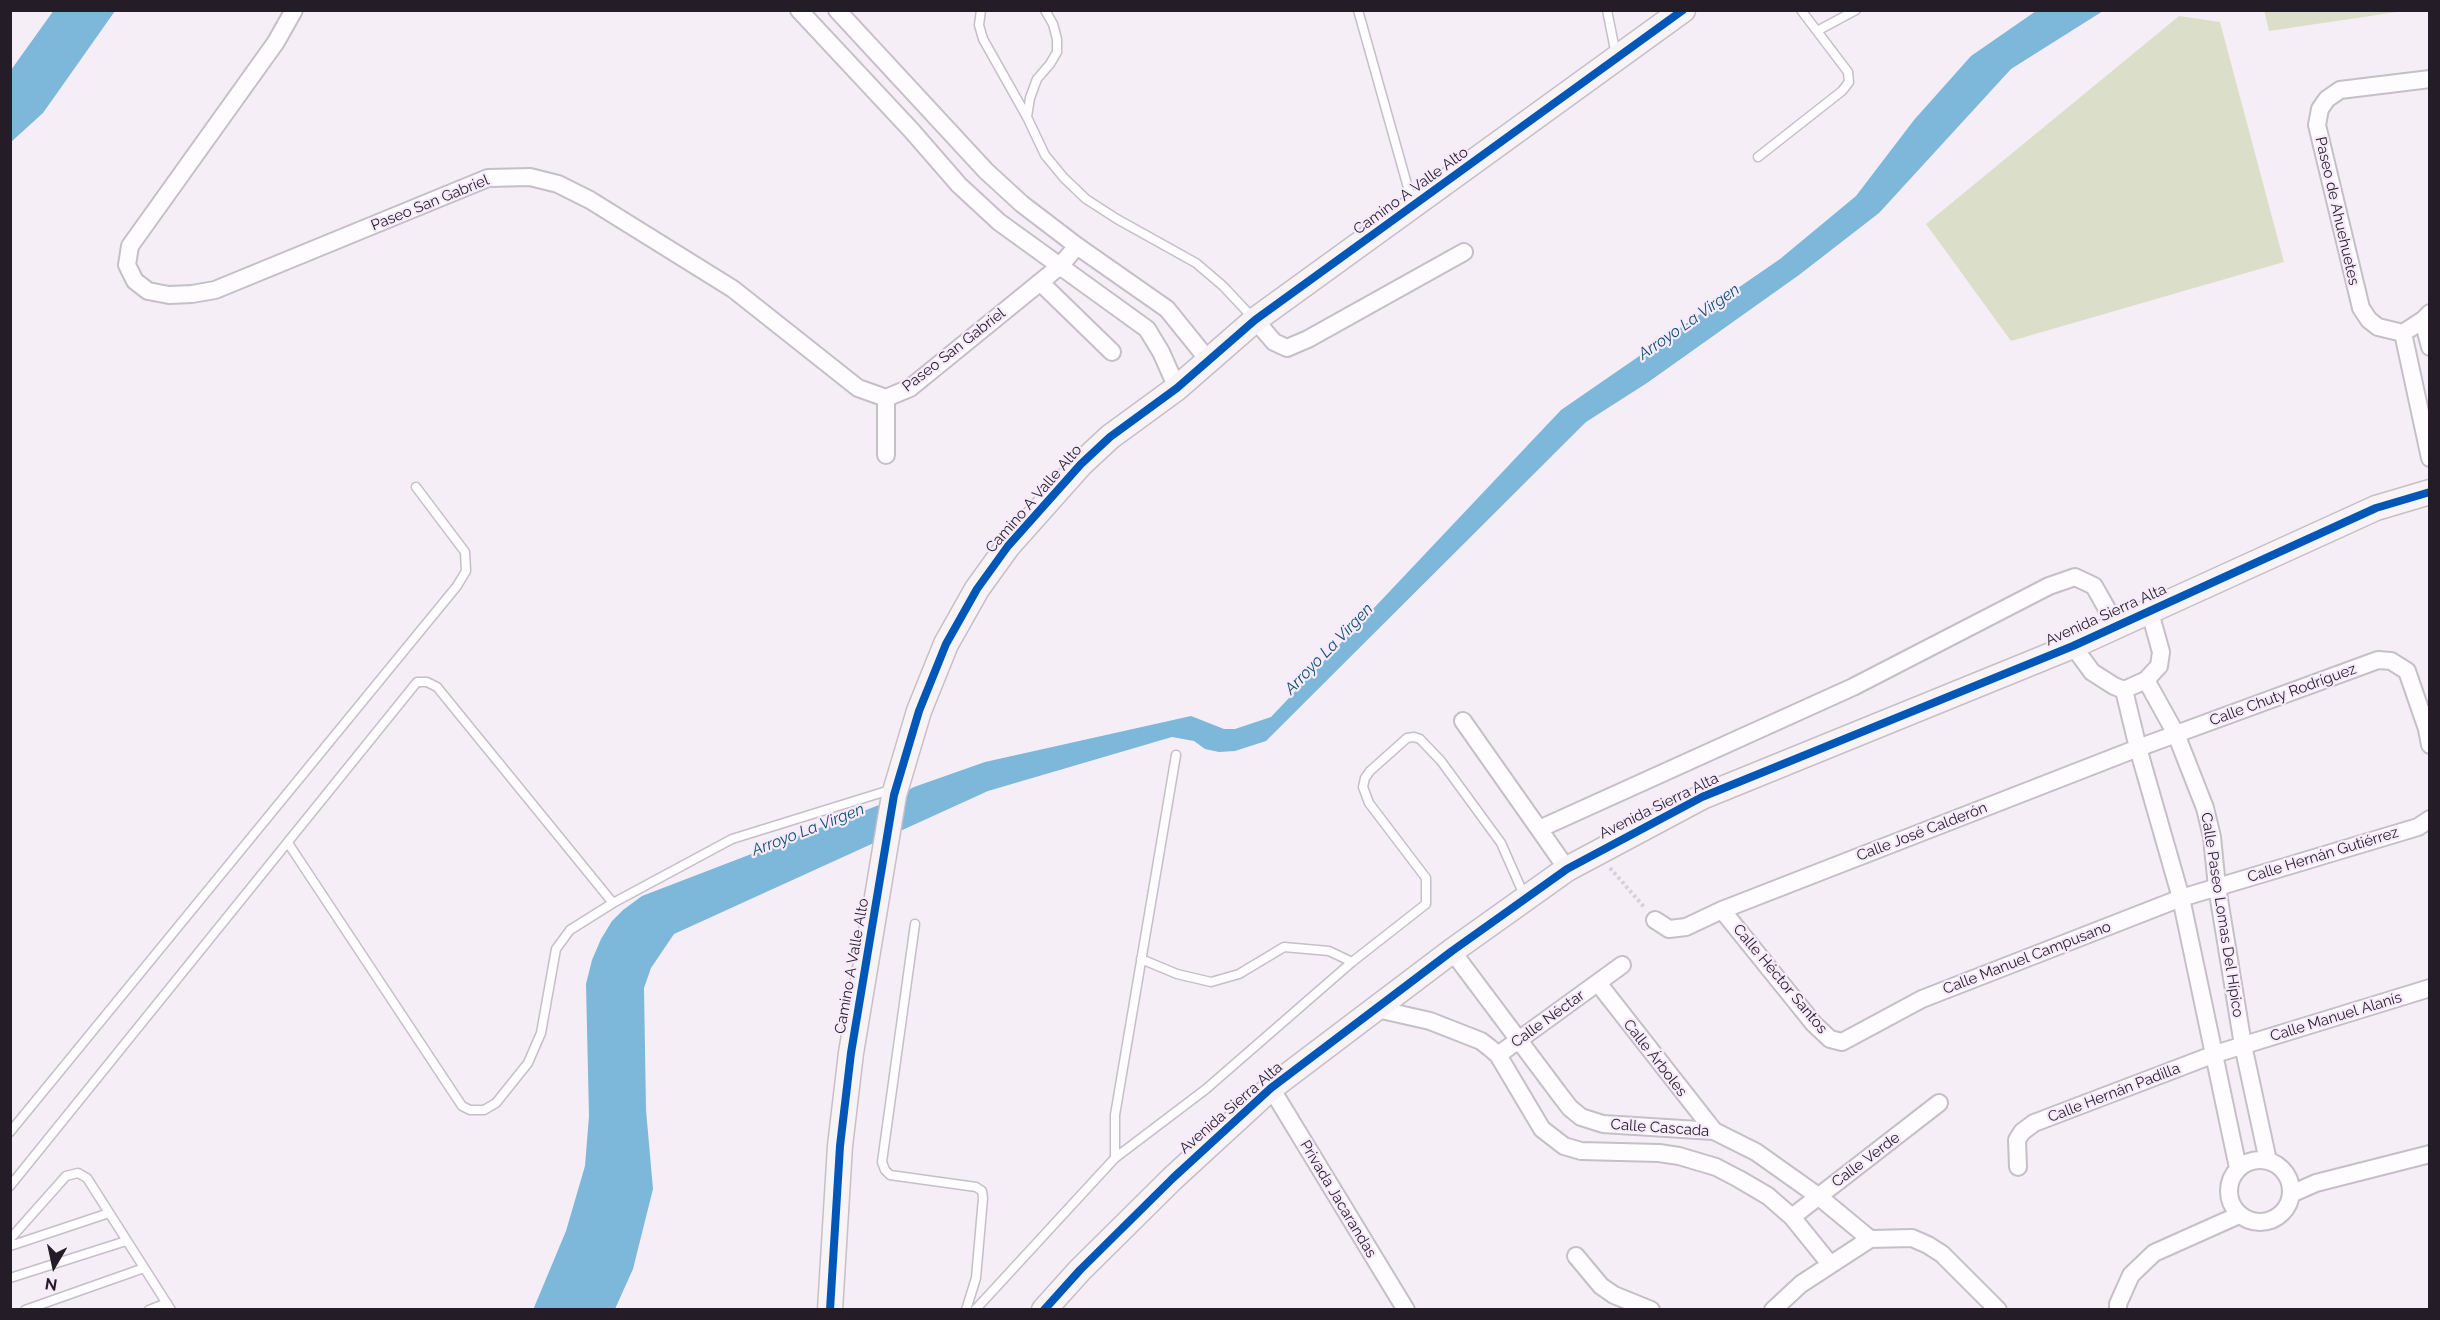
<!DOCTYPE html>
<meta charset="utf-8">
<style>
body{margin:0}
#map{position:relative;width:2440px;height:1320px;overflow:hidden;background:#f5eef7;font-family:Raleway,sans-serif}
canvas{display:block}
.frame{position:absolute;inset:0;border:12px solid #241d27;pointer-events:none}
.north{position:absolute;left:24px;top:1236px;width:60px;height:60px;-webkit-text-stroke:4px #f6eafb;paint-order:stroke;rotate:189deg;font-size:16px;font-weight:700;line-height:24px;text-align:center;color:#241d27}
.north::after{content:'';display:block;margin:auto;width:21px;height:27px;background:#241d27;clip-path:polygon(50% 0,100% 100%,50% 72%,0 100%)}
</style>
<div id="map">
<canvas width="2440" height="1320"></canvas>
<div class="frame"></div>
<div class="north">N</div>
</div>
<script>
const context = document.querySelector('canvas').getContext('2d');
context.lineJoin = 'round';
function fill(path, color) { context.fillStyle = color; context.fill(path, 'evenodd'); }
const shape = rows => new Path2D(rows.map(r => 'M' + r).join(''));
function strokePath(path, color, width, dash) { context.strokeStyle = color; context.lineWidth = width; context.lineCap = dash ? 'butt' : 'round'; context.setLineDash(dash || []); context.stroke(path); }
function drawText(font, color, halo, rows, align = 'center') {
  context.font = font + ' Raleway,sans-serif'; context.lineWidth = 4.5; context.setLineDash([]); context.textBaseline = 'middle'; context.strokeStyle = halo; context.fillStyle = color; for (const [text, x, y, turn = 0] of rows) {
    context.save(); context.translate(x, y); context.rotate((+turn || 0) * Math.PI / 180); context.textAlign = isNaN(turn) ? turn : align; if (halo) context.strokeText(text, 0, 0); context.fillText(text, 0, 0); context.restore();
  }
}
fill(shape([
 [2264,10,2404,10,2404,11,2269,31],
 [2179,16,2220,22,2284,262,2011,341,1926,224]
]), '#dbdfc9');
fill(shape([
 [54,10,115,11,43,113,11,142,11,70],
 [2036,11,2103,11,2011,69,1879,213,1799,275,1647,383,1586,422,1266,741,1235,751,1219,752,1205,749,1194,741,1172,737,988,791,674,934,651,968,644,988,646,1110,653,1189,633,1269,615,1309,533,1310,566,1231,585,1166,589,1116,586,984,592,960,601,939,612,921,623,910,642,896,879,805,914,787,985,762,1191,716,1224,729,1235,729,1271,717,1561,410,1780,259,1856,196,1914,120,1971,56]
]), '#7db7da');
const lane = shape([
 [981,10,979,25,983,39,1027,117,1045,155,1064,178,1086,199,1117,219,1196,263,1223,286,1254,319],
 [1358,10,1412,202],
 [1607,10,1616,55],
 [1817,31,1856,10],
 [1027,117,1030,98,1037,79,1050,64,1057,52,1057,39,1053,24,1045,10],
 [1758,157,1842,91,1849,82,1848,72,1801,10],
 [288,843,462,1106,470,1110,484,1110,496,1103,528,1063,541,1033,556,949,570,930,613,903,732,839,890,790],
 [915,924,882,1162,885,1170,890,1175,976,1187,982,1191,983,1198,976,1278,966,1310],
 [1141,959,1177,974,1211,982,1239,974,1284,947,1329,951,1352,962],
 [10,1132,457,586,466,571,465,552,416,487],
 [1115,1158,1206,1089,1352,962,1426,904,1426,878,1369,803,1363,787,1365,778,1370,771,1407,738,1414,737,1420,739,1441,761,1501,843,1524,895],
 [10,1186,417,682,427,682,437,687,613,903],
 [10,1239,66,1176,78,1173,87,1178,171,1310],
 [10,1246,109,1213],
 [10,1278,126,1241],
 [25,1310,144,1268],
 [149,1310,167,1303],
 [975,1310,1115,1158,1115,1115,1176,755]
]);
const street = shape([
 [294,10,276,42,130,246,127,265,135,281,148,291,169,295,192,294,215,290,488,178,530,177,558,184,590,200,733,289,858,388,886,398,910,388,1060,266,1077,246],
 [799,10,912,131,959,185,999,222,1147,329,1161,352,1177,388],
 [837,10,986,171,1022,204,1077,246,1167,309,1209,361],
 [1040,282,1112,352],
 [1255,320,1274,342,1287,348,1308,339,1464,252],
 [2423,320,2430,347],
 [2403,333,2378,327,2369,320,2361,308,2317,125,2320,109,2327,99,2340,90,2430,79],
 [2403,333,2430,458],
 [2403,333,2423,320,2430,313],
 [886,455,886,398],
 [2073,646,2092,672,2114,686,2124,690,2146,680,2159,666,2161,652,2149,609],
 [2146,680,2176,734,2205,808,2212,837,2217,887,2243,1045,2268,1161],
 [2124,690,2138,748,2181,898,2238,1168],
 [1463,721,1539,829],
 [1567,869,1539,829,1853,687,2049,586,2075,577,2094,586,2116,625],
 [1722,910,1814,1024,1830,1039,1842,1042,1922,999,2181,898,2418,827,2430,819],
 [1655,920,1669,929,1686,927,1722,910,2138,748,2378,660,2391,661,2407,671,2427,729,2430,745],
 [1452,951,1560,1095,1570,1108,1581,1117,1603,1124,1714,1131,1756,1152,1818,1196,1870,1239,1912,1238,1928,1245,1942,1254,1998,1310],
 [1598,983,1714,1131],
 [1377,1009,1430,1021,1481,1041,1490,1048,1498,1055,1542,1129,1564,1146,1581,1151,1659,1153,1679,1156,1716,1167,1739,1179,1768,1196,1792,1217,1830,1264],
 [1498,1055,1622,965],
 [1271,1088,1406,1310],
 '2229 1191a31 31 0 1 1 62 0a31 31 0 1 1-62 0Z',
 [2018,1167,2017,1140,2022,1132,2034,1123,2215,1054,2430,988],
 [2291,1194,2316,1183,2430,1154],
 [1792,1217,1939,1103],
 [1576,1256,1601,1286,1614,1295,1651,1310],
 [1773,1310,1801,1284,1870,1239],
 [2118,1310,2118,1304,2131,1275,2154,1253,2239,1215]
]);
const secondary = shape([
 [830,1310,840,1146,851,1053,894,795,919,711,946,644,977,589,1008,546,1081,464,1110,437,1177,388,1255,320,1683,10],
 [1044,1310,1080,1270,1173,1178,1271,1088,1452,951,1567,869,1702,797,2073,646,2376,508,2430,492]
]);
strokePath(lane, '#c5bfc8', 11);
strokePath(street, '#c5bfc8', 20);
strokePath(secondary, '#c5bfc8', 27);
strokePath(shape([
 [1610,868,1645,908]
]), '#d4d1d5', 4, [3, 3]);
strokePath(lane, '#fefcfe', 8);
strokePath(street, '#fefcfe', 16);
strokePath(secondary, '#f8f3f4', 24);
strokePath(shape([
 [830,1310,840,1146,851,1053,894,795,919,711,946,644,977,589,1008,546,1081,464,1110,437,1177,388,1255,320,1683,10],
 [1044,1310,1080,1270,1173,1178,1271,1088,1452,951,1567,869,1702,797,2073,646,2376,508,2430,492]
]), '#0057b8', 8);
drawText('15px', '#241d27', '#f6eafb', [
 ["Camino A Valle Alto",1411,191,-36],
 ["Paseo San Gabriel",430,203,-22],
 ["Paseo de Ahuehuetes",2337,211,77],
 ["Paseo San Gabriel",954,350,-38],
 ["Camino A Valle Alto",1034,499,-49],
 ["Avenida Sierra Alta",2106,615,-24],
 ["Calle Chuty Rodríguez",2283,695,-20],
 ["Avenida Sierra Alta",1659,806,-26],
 ["Calle José Calderón",1922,832,-21],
 ["Calle Hernán Gutiérrez",2323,855,-17],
 ["Calle Paseo Lomas Del Hípico",2222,915,81],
 ["Calle Manuel Campusano",2027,958,-21],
 ["Camino A Valle Alto",852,966,-80],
 ["Calle Héctor Santos",1780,979,50],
 ["Calle Manuel Alanís",2336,1017,-17],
 ["Calle Néctar",1548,1019,-36],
 ["Calle Árboles",1655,1058,52],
 ["Calle Hernán Padilla",2114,1093,-21],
 ["Avenida Sierra Alta",1231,1108,-41],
 ["Calle Cascada",1660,1128,4],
 ["Calle Verde",1866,1160,-37],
 ["Privada Jacarandas",1338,1199,59]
]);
drawText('italic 16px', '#0a4f6f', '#f6eafb', [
 ["Arroyo La Virgen",1689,322,-35],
 ["Arroyo La Virgen",1329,649,-46],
 ["Arroyo La Virgen",808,830,-21]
]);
</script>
